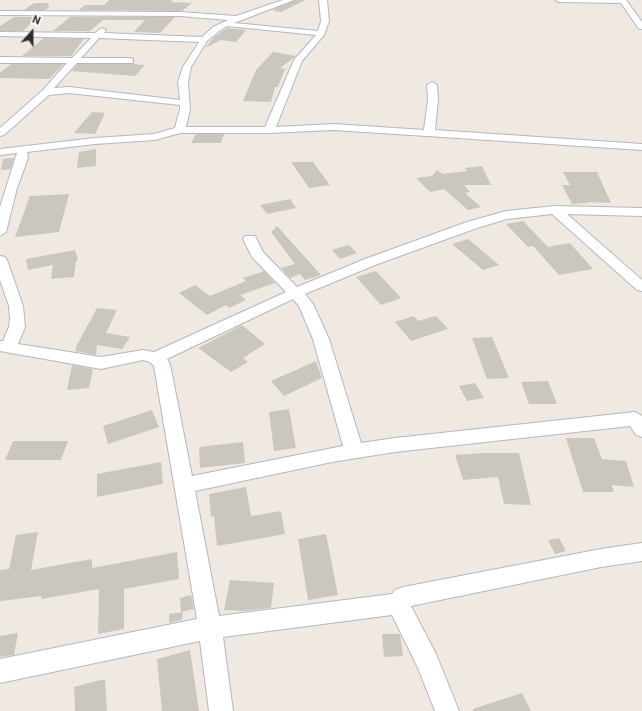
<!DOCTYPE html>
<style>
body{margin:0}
#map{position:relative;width:642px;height:711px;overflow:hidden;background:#efe9e1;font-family:Roboto,sans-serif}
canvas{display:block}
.north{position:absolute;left:12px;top:12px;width:40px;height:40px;-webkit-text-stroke:3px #fff;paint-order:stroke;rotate:21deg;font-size:11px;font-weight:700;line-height:16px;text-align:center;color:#2e2e2e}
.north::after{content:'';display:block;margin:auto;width:14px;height:18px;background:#2e2e2e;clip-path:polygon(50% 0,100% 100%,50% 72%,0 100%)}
</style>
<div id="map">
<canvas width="642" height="711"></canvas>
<div class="north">N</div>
</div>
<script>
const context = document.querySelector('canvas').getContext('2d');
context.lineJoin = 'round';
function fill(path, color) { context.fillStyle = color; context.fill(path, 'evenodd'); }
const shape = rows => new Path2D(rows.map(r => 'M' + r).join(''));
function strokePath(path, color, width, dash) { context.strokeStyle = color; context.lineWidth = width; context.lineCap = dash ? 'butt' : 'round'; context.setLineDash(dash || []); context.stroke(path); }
fill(shape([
 [109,0,173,0,171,2,192,3,182,11,79,10,85,5,104,5],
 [295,0,306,0,281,12,274,11,274,9],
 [34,3,49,3,47,6,50,6,46,10,24,10],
 [14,17,38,17,23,31,0,31,0,26],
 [70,17,175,17,160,33,134,32,145,20,103,20,90,31,53,31],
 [227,28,246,30,236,42,221,40,205,48,214,37],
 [44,38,84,39,71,56,22,56],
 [273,52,296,56,280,68,285,69,278,87,275,87,271,102,243,101,256,70],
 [11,64,64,64,49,79,0,78,0,73],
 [78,64,132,64,145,65,135,76,72,71],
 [92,112,105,113,95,134,74,133],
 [196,134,224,134,221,143,191,143],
 [96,149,96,166,77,168,79,152],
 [14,158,11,169,1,170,3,159],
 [291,162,313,162,330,185,309,188],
 [482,166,491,185,464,185,470,192,465,193,481,207,468,210,444,189,430,192,416,178,432,176,437,170,443,174,467,171,465,168],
 [563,172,597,172,611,203,587,202,588,203,572,204,562,185,570,185],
 [69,194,59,232,15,237,30,196],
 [290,199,296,208,267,214,260,205],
 [523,221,548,247,570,243,593,269,559,275,533,246,528,247,506,224],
 [277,226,321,275,305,280,300,274,290,278,281,268,295,264,271,232],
 [468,239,499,265,483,270,452,244],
 [349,245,357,253,340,259,332,250],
 [75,250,78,260,76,261,74,277,51,279,53,265,28,270,26,259],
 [264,271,275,283,240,295,246,300,229,308,226,305,207,315,179,293,195,285,210,296,246,281,243,278],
 [376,271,401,298,381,305,356,277],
 [97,308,117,310,106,333,130,337,122,349,97,345,96,355,75,351,77,345],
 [414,316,418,321,436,316,448,329,411,341,395,322],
 [242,325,265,344,243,358,248,362,231,372,198,348],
 [492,337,509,378,487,379,472,338],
 [316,361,322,378,284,396,271,381],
 [72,365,93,369,89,388,67,390],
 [548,381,557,404,529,404,521,382],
 [475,383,484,398,467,401,459,386],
 [289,409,296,448,274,451,269,412],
 [152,410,159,427,108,444,103,426],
 [566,438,594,438,602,459,626,461,634,487,612,485,614,492,583,492],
 [13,441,68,441,61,460,5,460],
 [243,442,245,463,200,468,199,447],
 [484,453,519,453,531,505,504,504,498,477,463,480,455,455],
 [161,462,163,484,97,497,97,474],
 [246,487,251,516,281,511,285,534,217,546,214,516,211,517,209,494],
 [38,532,31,570,92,559,92,568,177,552,179,579,124,589,124,629,98,634,99,589,41,599,42,596,0,601,0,570,9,569,16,535],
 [326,534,338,595,308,600,298,539],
 [559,538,566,551,555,554,548,540],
 [230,580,274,583,271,608,243,611,224,610],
 [191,595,194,609,181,612,180,598],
 [183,612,182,620,169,623,169,614],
 [18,633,14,655,0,657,0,636],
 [382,634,400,634,403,656,384,657],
 [190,650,199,711,162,711,157,659],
 [105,679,107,711,75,711,74,687],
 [522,693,531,711,473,711,473,709]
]), '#cbc7bf');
const minor = shape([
 [283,0,294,0,234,23,318,31,321,21,319,0,327,0,329,21,324,35,302,61,276,127,334,124,424,130,428,100,427,85,432,82,437,85,438,100,435,130,642,144,642,150,334,130,269,133,180,133,155,140,95,144,27,152,28,158,17,188,6,232,0,236,0,207,17,153,0,155,0,149,95,138,154,134,175,128,180,109,180,105,69,93,49,95,4,135,0,136,0,128,43,90,67,63,0,63,0,57,72,58,91,38,0,36,0,32,95,33,102,28,106,30,104,33,202,37,213,27,228,20,180,16,0,15,0,11,180,12,236,16,283,0],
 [227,26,316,35,294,60,265,127,186,127,190,109,188,82,191,67,207,41,219,31,227,26],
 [99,38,199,42,183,67,178,82,180,100,69,87,54,88,77,63,133,63,133,59,130,58,81,58,99,38],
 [555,0,626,0,642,22,642,29,639,29,621,3,559,2,555,0],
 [555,206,642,208,642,216,567,214,642,280,642,291,637,290,552,214,507,219,477,228,375,265,305,294,313,304,329,339,361,443,395,438,635,412,642,416,642,437,636,435,630,426,395,452,332,462,195,491,219,616,392,594,395,590,403,587,601,549,642,543,642,561,601,567,411,606,436,654,459,711,435,711,418,668,392,615,223,637,233,711,209,711,200,641,0,683,0,659,197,619,154,366,150,362,143,360,101,369,0,351,0,341,3,341,9,327,10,319,9,306,0,280,0,256,5,257,7,260,23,306,25,327,18,344,101,357,143,350,154,352,286,292,252,257,243,239,245,236,255,236,263,252,297,287,365,259,467,222,506,211,555,206],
 [293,299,299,306,313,339,343,446,192,476,170,364,167,359,293,299]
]);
strokePath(minor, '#b4b7c1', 2);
fill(minor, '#fff');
</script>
